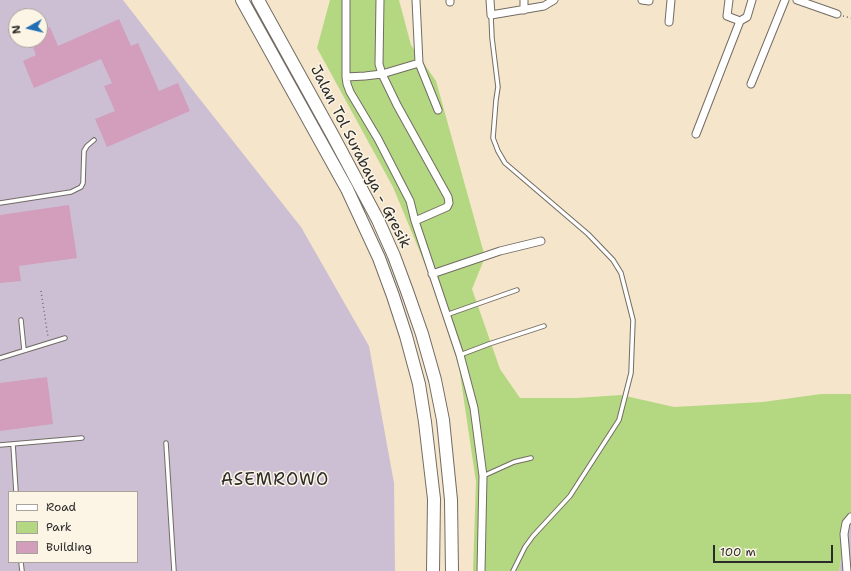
<!DOCTYPE html>
<style>
body{margin:0}
#map{position:relative;width:851px;height:571px;overflow:hidden;background:#f5e5ca;font-family:"Shantell Sans",sans-serif}
canvas{display:block}
.legend{position:absolute;left:8px;top:491px;width:130px;height:72px;box-sizing:border-box;background:#fcf5e5;border:1px solid #a8a49b;margin:0;padding:5px 7px;list-style:none;font-size:12px;color:#2b2b2b}
.legend li{display:flex;align-items:center;gap:8px;height:20px}
.legend b{width:20px;border:1px solid #a8a49b}
.north{position:absolute;left:8px;top:8px;width:40px;height:40px;box-sizing:border-box;background:#fcf5e5;border:1px solid #a8a49b;border-radius:50%;rotate:262deg;font-size:11px;font-weight:700;line-height:16px;text-align:center;color:#2b2b2b}
.north::after{content:'';display:block;margin:auto;width:14px;height:18px;background:#1f6fb2;clip-path:polygon(50% 0,100% 100%,50% 72%,0 100%)}
.scale{position:absolute;left:713px;top:545px;width:120px;height:18px;box-sizing:border-box;border:2px solid #2b2b2b;border-top:0;padding-left:5px;font-size:12px;line-height:14px;white-space:nowrap;color:#2b2b2b;-webkit-text-stroke:3px #fcf5e5;paint-order:stroke}
</style>
<div id="map">
<canvas width="851" height="571"></canvas>
<ul class="legend">
<li><b style="height:5px;background:#fff"></b>Road</li>
<li><b style="height:11px;background:#b4d881"></b>Park</li>
<li><b style="height:11px;background:#d39dbc"></b>Building</li>
</ul>
<div class="north">N</div>
<div class="scale">100 m</div>
</div>
<script>
const context = document.querySelector('canvas').getContext('2d');
context.lineJoin = 'round';
function fill(path, color) { context.fillStyle = color; context.fill(path, 'evenodd'); }
const shape = rows => new Path2D(rows.map(r => 'M' + r).join(''));
function strokePath(path, color, width, dash) { context.strokeStyle = color; context.lineWidth = width; context.lineCap = dash ? 'butt' : 'round'; context.setLineDash(dash || []); context.stroke(path); }
function drawText(font, color, halo, rows, align = 'center') {
  context.font = font + ' "Shantell Sans",sans-serif'; context.lineWidth = 3; context.setLineDash([]); context.textBaseline = 'middle'; context.strokeStyle = halo; context.fillStyle = color; for (const [text, x, y, turn = 0] of rows) {
    context.save(); context.translate(x, y); context.rotate((+turn || 0) * Math.PI / 180); context.textAlign = isNaN(turn) ? turn : align; if (halo) context.strokeText(text, 0, 0); context.fillText(text, 0, 0); context.restore();
  }
}
fill(shape([
 [0,0,123,0,195,93,301,227,369,346,394,483,395,571,0,571],
 [16,16,40,16,40,40,16,40],
 [9,492,137,492,137,562,9,562],
 [851,514,851,571,839,571,848,517]
]), '#ccbfd4');
fill(shape([
 [330,0,399,0,411,45,436,81,485,257,472,289,500,369,520,398,577,398,621,395,674,407,763,402,821,394,851,394,851,514,848,517,839,571,473,571,476,482,459,367,432,281,393,187,317,48]
]), '#b4d881');
fill(shape([
 [119,19,131,46,138,43,159,91,178,83,190,111,107,147,95,119,115,111,104,86,112,83,101,59,34,88,23,61,36,55,30,40,40,40,40,31,50,27,58,46],
 [69,205,77,258,19,266,21,281,0,283,0,215],
 [47,377,53,424,0,431,0,383]
]), '#d39dbc');
const service = shape([
 [491,15,492,38,498,87,496,100,493,138,498,151,505,163,588,234,613,260,621,273,633,320,631,373,619,420,570,496,533,536,525,547,513,571],
 [0,203,71,192,81,187,83,183,84,151,87,146,94,140],
 [446,315,517,290],
 [21,320,24,350],
 [460,355,489,344,544,326],
 [0,358,65,338],
 [166,443,174,571],
 [13,444,16,492],
 [0,445,82,438],
 [483,476,514,462,531,458],
 [21,562,22,571]
]);
const minor = shape([
 [346,0,346,77,347,84,350,92,378,139,410,201,415,221,460,355,474,408,483,476,481,571],
 [380,0,379,64,382,74,397,105,448,197,449,203,447,207,415,221],
 [416,0,419,63,438,110],
 [490,0,491,15,544,6,554,0],
 [642,0,649,1],
 [729,0,727,16,740,21,747,17,752,0],
 [797,0,837,14],
 [450,2,450,0],
 [524,10,524,0],
 [669,22,671,0],
 [346,77,365,76,382,74,419,63],
 [751,84,785,0],
 [696,134,740,21],
 [432,274,500,251,541,241],
 [847,571,844,534,846,523,851,517]
]);
const motorway = shape([
 [242,0,347,189,379,258,393,296,406,336,419,384,425,422,434,499,433,571],
 [258,0,332,134,378,220,394,256,407,291,422,334,435,380,443,420,451,500,452,571]
]);
strokePath(service, '#726c63', 5.5);
strokePath(minor, '#726c63', 9);
strokePath(motorway, '#726c63', 14);
strokePath(shape([
 [843,16,851,18],
 [41,291,48,337]
]), '#726c63', 1.5, [1, 3]);
strokePath(service, '#fff', 3.5);
strokePath(minor, '#fff', 7);
strokePath(motorway, '#fff', 12);
drawText('15px', '#2b2b2b', '#fcf5e5', [
 ["Jalan Tol Surabaya - Gresik",360,157,63]
]);
context.letterSpacing = '1px';
drawText('17px', '#2b2b2b', '#fcf5e5', [
 ["ASEMROWO",275,481]
]);
context.letterSpacing = '0px';
</script>
